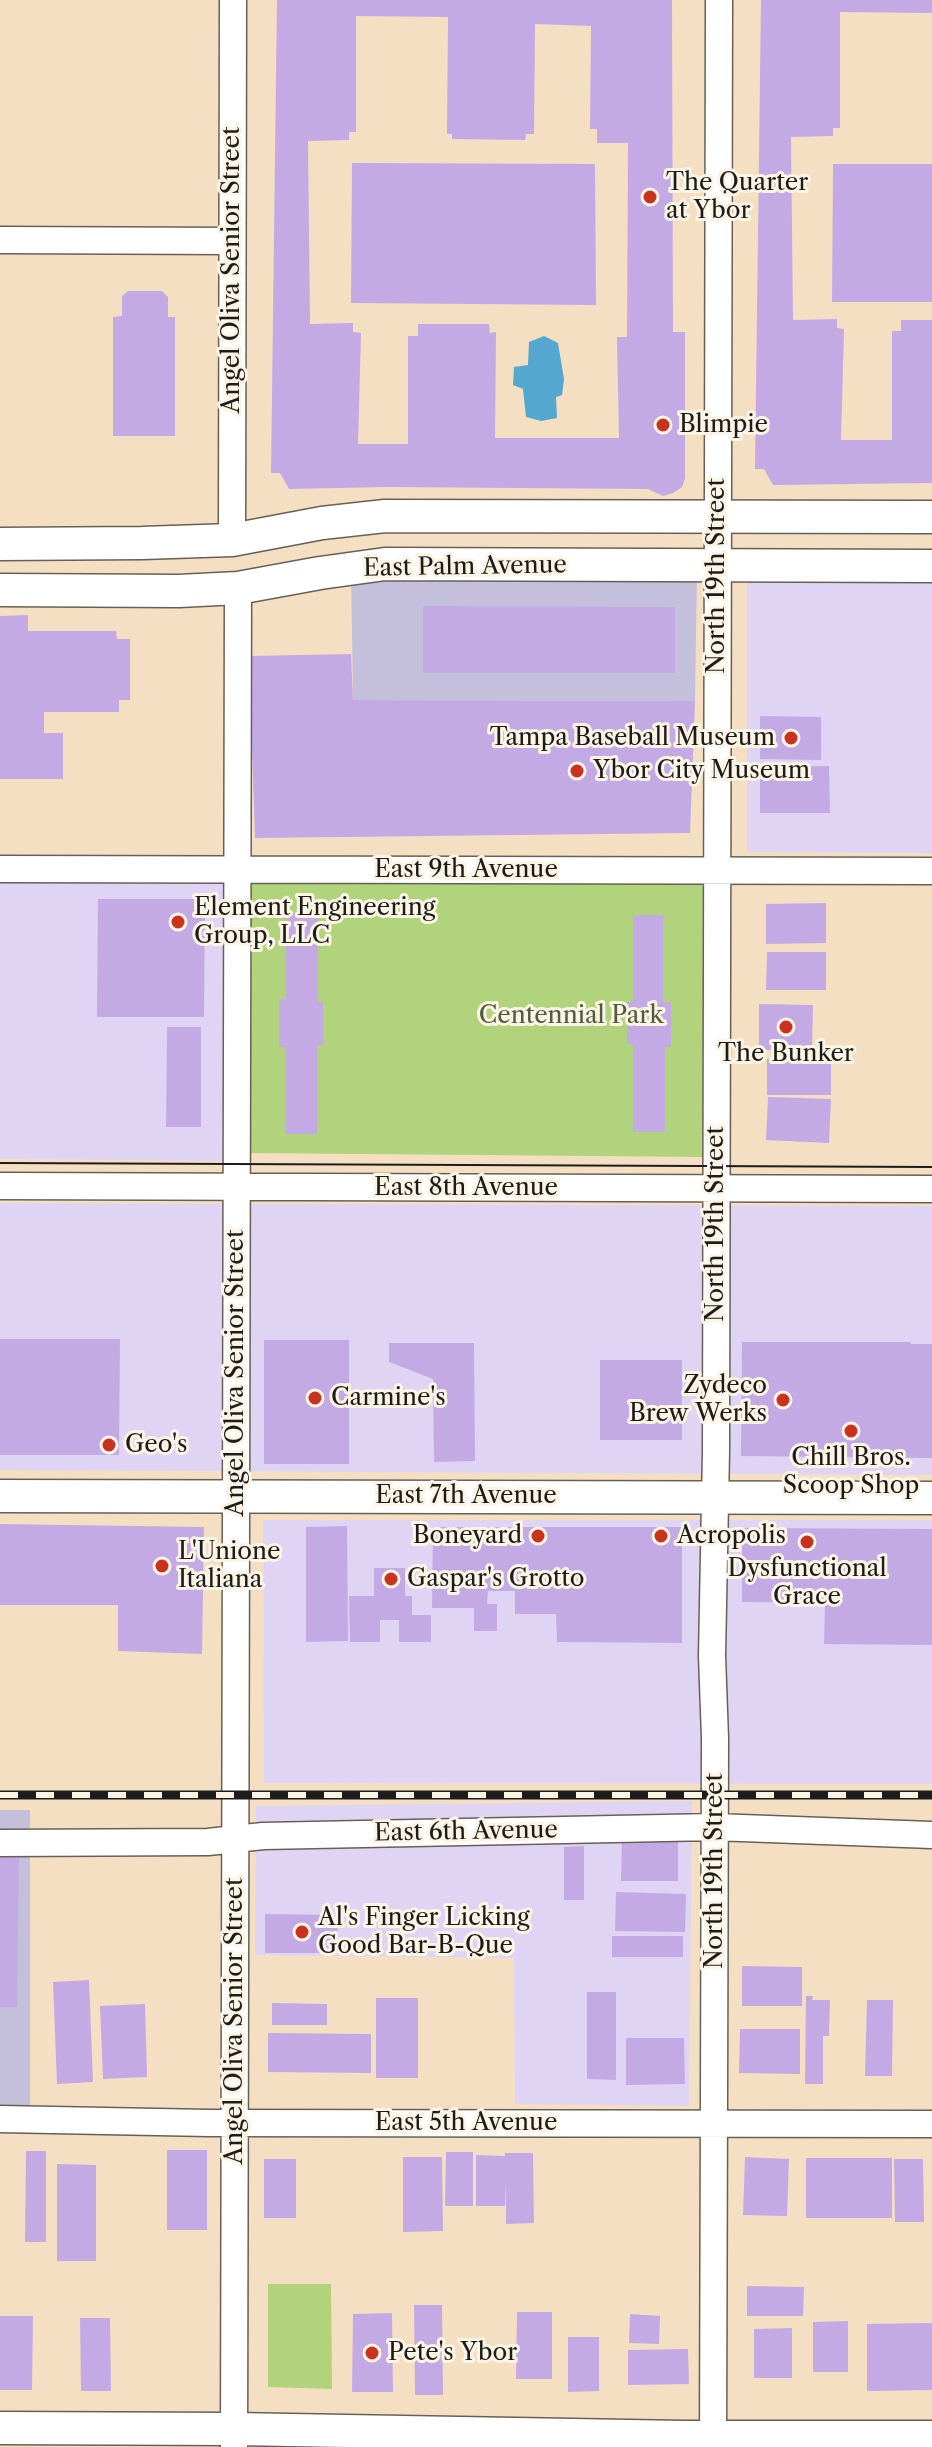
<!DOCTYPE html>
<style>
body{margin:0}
canvas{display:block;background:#f4dfc2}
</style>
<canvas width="932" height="2447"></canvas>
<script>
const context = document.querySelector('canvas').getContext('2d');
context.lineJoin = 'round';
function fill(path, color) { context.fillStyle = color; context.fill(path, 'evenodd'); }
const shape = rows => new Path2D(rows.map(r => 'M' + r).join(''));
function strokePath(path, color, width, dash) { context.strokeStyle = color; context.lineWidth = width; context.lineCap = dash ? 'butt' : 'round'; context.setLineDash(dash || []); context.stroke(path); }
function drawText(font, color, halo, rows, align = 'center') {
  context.font = font + ' "Libre Caslon Text",serif'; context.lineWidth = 6; context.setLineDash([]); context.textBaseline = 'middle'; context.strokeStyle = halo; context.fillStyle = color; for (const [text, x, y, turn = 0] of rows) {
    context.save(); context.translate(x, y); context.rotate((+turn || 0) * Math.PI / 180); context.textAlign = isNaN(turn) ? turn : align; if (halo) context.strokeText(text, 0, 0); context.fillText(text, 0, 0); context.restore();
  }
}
fill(shape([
 [747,581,932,581,932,853,747,852],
 [237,872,235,1161,0,1159,0,873],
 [0,1203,932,1206,932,1475,0,1470],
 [263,1520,932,1520,932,1784,264,1783],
 [692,1801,689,2106,515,2104,514,1958,255,1955,256,1806]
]), '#e0d4f4');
fill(shape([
 [351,574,697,577,695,701,353,700],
 [0,1810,30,1810,30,2113,0,2113]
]), '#c4c0db');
fill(shape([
 [713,877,709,1157,244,1153,243,878],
 [268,2284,331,2284,332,2389,268,2387]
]), '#b0d37c');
fill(shape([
 [544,336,558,343,564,379,562,395,556,397,557,418,541,421,526,417,523,389,513,385,514,367,528,365,529,342]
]), '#54a7cf');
fill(shape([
 [277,0,672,0,673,332,685,332,685,478,682,487,673,493,663,496,648,489,388,487,289,489,280,473,271,473],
 [356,16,448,17,447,134,452,134,452,139,525,140,526,134,534,134,535,24,591,26,590,129,597,129,597,143,628,143,627,337,617,337,619,438,495,438,496,332,490,333,489,324,418,324,418,336,408,336,408,444,358,444,361,333,353,332,353,323,310,324,308,141,349,140,349,132,356,132],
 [761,0,932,0,932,13,840,12,840,128,833,128,833,136,791,137,793,320,837,319,837,328,844,329,841,440,892,440,892,331,901,331,901,320,932,320,932,483,773,485,764,469,755,469],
 [352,163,595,164,596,305,351,303],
 [833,164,932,164,932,302,832,302],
 [128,291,162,291,168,297,168,317,175,317,175,436,113,436,113,317,122,316,122,296],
 [423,606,675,607,675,673,423,673],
 [28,615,28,631,116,631,117,639,130,639,130,700,119,700,119,712,44,712,44,733,63,733,63,779,0,779,0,616],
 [351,654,353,700,695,701,690,833,255,838,249,656],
 [760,716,821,717,821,760,760,759],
 [829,766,830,813,760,813,760,767],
 [98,899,205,899,204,1017,97,1017],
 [826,903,826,943,766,944,766,904],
 [286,913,318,913,318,1002,323,1002,323,1045,317,1045,317,1134,286,1134,286,1047,279,1047,279,999,286,999],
 [633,915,663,915,663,1002,671,1002,671,1047,665,1047,665,1132,633,1132,633,1044,627,1044,627,1002,633,1002],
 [767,952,826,952,826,990,766,990],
 [759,1004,813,1005,812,1050,759,1050],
 [167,1027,201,1027,201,1127,166,1127],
 [767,1059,831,1060,831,1095,767,1095],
 [768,1097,831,1099,829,1143,766,1140],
 [0,1339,120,1339,119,1455,0,1455],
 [264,1340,349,1340,349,1464,264,1464],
 [742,1342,910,1342,911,1344,932,1344,932,1458,741,1456],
 [389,1343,474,1343,475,1461,434,1462,433,1379,389,1362],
 [600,1360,682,1360,682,1440,600,1440],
 [0,1524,204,1527,202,1654,118,1651,118,1605,0,1605],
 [347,1526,348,1641,306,1642,306,1527],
 [433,1527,682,1527,682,1643,557,1642,556,1614,515,1614,515,1591,488,1591,487,1604,497,1604,497,1631,474,1631,474,1608,432,1608],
 [742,1528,932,1529,932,1645,824,1644,825,1603,742,1602],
 [374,1568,405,1568,405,1596,412,1596,412,1615,431,1615,431,1642,399,1642,399,1620,380,1620,380,1642,350,1642,349,1596,374,1596],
 [622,1840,678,1841,678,1881,621,1881],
 [584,1846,584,1900,564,1900,564,1847],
 [0,1855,19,1855,17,2007,0,2007],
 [616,1892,686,1894,685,1932,615,1931],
 [265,1914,338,1915,337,1953,265,1953],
 [612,1936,683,1936,683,1957,612,1957],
 [742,1966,802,1967,802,2006,742,2006],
 [89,1980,93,2082,57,2084,53,1982],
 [587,1992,616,1992,616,2080,587,2079],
 [806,1996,813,1996,812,2000,830,2000,829,2036,823,2036,823,2084,805,2084],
 [376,1998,418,1998,418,2078,376,2078],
 [867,2000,893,2000,892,2076,865,2076],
 [272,2003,327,2004,327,2025,272,2025],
 [145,2004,147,2077,103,2079,100,2006],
 [740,2029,800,2029,800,2074,739,2073],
 [268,2033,371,2034,371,2073,268,2072],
 [626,2038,684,2038,685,2084,626,2085],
 [167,2150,207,2150,207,2230,167,2230],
 [26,2151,46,2151,46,2242,25,2242],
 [446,2152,473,2152,473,2206,445,2206],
 [505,2153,533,2153,534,2223,506,2224,506,2184,505,2206,476,2206,476,2155,505,2156],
 [403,2157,442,2157,443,2231,403,2232],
 [745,2157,789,2159,787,2216,743,2215],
 [806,2158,892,2158,892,2218,806,2218],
 [264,2159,296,2159,296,2218,264,2218],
 [894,2159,923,2159,924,2222,895,2222],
 [57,2164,96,2165,96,2261,57,2261],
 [747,2286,804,2287,803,2316,747,2316],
 [414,2305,442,2305,443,2395,415,2395],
 [517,2312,552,2312,552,2379,516,2379],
 [392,2313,393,2392,352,2392,353,2314],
 [630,2314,660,2316,659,2344,629,2343],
 [0,2316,33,2316,32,2390,0,2390],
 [80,2318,110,2318,111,2391,81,2391],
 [848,2321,848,2372,813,2372,813,2322],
 [932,2323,932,2390,867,2391,867,2324],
 [792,2328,792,2378,754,2378,754,2329],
 [568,2337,599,2337,599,2391,568,2392],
 [688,2349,689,2384,628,2385,628,2350]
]), '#c4aae4');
const minor = shape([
 [0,240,232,241],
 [232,540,233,0],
 [0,869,932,871],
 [0,1186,932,1189],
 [0,1843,208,1842,263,1836,714,1827,932,1835],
 [0,2119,209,2123,932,2124],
 [234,2447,238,588],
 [713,2447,715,1738,712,1656,716,1451,719,0]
]);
const tertiary = shape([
 [0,544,142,543,232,540,322,523,385,516,932,517],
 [0,590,179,591,238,588,320,573,385,564,932,566],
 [0,1496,932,1498],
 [0,2428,234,2429,685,2437,932,2437]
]);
strokePath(minor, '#686056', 29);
strokePath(tertiary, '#686056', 35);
strokePath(minor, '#fff', 26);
strokePath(tertiary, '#fff', 32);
strokePath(shape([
 [0,1163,932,1167]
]), '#1c1c1c', 2);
const rail = shape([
 [0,1795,932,1795]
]);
strokePath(rail, '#1c1c1c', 9);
strokePath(rail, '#fcf5e5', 6, [18]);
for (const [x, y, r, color] of [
 [650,197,8,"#c8321e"],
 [663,425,8,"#c8321e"],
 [791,738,8,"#c8321e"],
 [577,771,8,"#c8321e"],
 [178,922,8,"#c8321e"],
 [786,1027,8,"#c8321e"],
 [315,1398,8,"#c8321e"],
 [783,1400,8,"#c8321e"],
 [851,1431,8,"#c8321e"],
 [109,1445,8,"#c8321e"],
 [538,1536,8,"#c8321e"],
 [661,1536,8,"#c8321e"],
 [807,1542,8,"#c8321e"],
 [162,1566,8,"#c8321e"],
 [391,1579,8,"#c8321e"],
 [302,1932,8,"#c8321e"],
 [372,2353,8,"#c8321e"]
]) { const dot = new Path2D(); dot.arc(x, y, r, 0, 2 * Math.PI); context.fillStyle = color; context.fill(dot); strokePath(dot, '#fcf5e5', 3); }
drawText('24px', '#1c1c1c', '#fcf5e5', [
 ["The Quarter",666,183],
 ["at Ybor",666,211],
 ["Blimpie",679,425],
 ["Tampa Baseball Museum",775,738,"right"],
 ["Ybor City Museum",593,771],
 ["Element Engineering",194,908],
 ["Group, LLC",194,936],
 ["The Bunker",786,1054,"center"],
 ["Zydeco",767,1386,"right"],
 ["Brew Werks",767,1414,"right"],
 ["Carmine's",331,1398],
 ["Geo's",125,1445],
 ["Chill Bros.",851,1458,"center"],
 ["Scoop Shop",851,1486,"center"],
 ["Boneyard",522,1536,"right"],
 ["Acropolis",677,1536],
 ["L'Unione",178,1552],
 ["Italiana",178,1580],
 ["Dysfunctional",807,1569,"center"],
 ["Grace",807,1597,"center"],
 ["Gaspar's Grotto",407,1579],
 ["Al's Finger Licking",318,1918],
 ["Good Bar-B-Que",318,1946],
 ["Pete's Ybor",388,2353]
], 'left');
drawText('24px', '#1c1c1c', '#fcf5e5', [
 ["Angel Oliva Senior Street",232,270,-90],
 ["East Palm Avenue",465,567,-1],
 ["North 19th Street",717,576,-90],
 ["East 9th Avenue",466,870],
 ["East 8th Avenue",466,1188],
 ["North 19th Street",716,1224,-90],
 ["Angel Oliva Senior Street",236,1373,-90],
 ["East 7th Avenue",466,1496],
 ["East 6th Avenue",466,1832,-1],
 ["North 19th Street",715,1871,-90],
 ["Angel Oliva Senior Street",235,2021,-90],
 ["East 5th Avenue",466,2123]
]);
drawText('24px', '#505c3e', '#fcf5e5', [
 ["Centennial Park",571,1016]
]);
</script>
